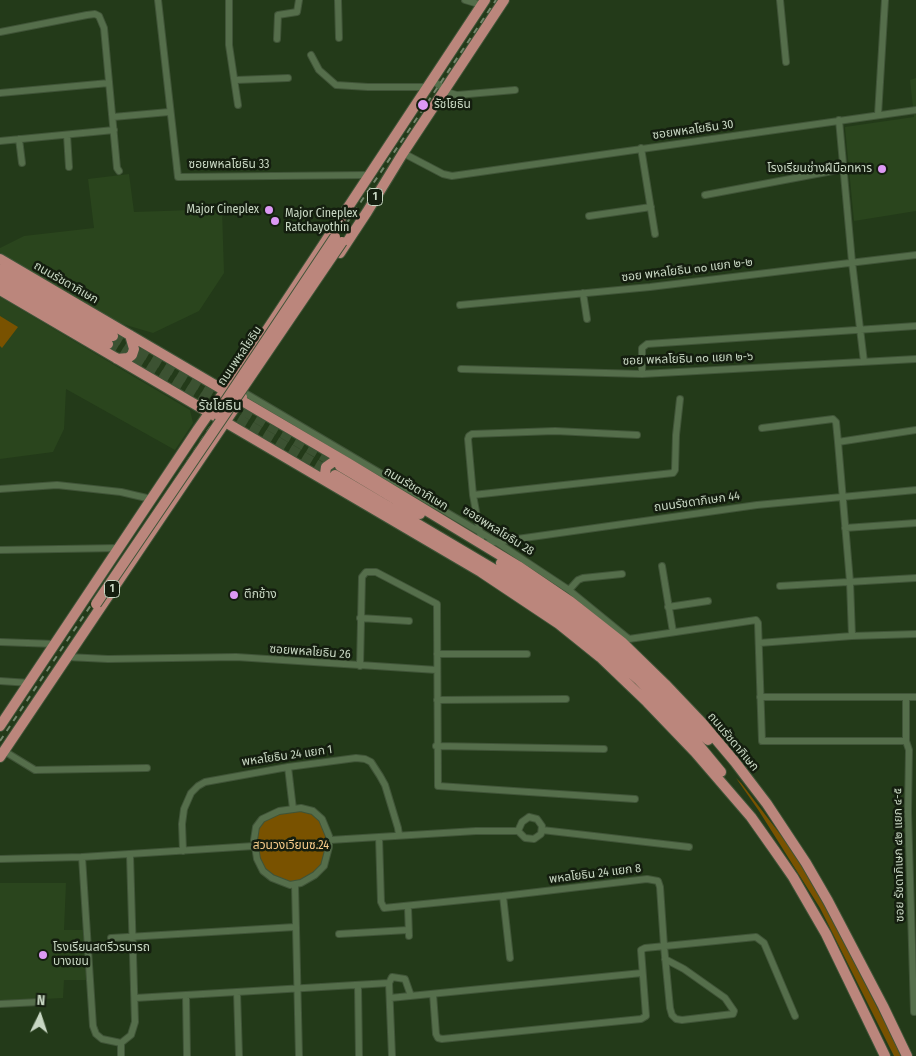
<!DOCTYPE html>
<meta charset="utf-8">
<style>
body{margin:0}
#map{position:relative;width:916px;height:1056px;overflow:hidden;background:#233a19;font-family:"Fira Sans Condensed",sans-serif}
canvas{display:block}
.north{position:absolute;left:15px;top:991px;width:50px;height:50px;-webkit-text-stroke:4px #141e0f;paint-order:stroke;rotate:4deg;font-size:14px;font-weight:700;line-height:20px;text-align:center;color:#c8d7c3}
.north::after{content:'';display:block;margin:auto;width:18px;height:22px;background:#c8d7c3;clip-path:polygon(50% 0,100% 100%,50% 72%,0 100%)}
</style>
<div id="map">
<canvas width="916" height="1056"></canvas>
<div class="north">N</div>
</div>
<script>
const context = document.querySelector('canvas').getContext('2d');
context.lineJoin = 'round';
function fill(path, color) { context.fillStyle = color; context.fill(path, 'evenodd'); }
const shape = rows => new Path2D(rows.map(r => 'M' + r).join(''));
function strokePath(path, color, width, dash) { context.strokeStyle = color; context.lineWidth = width; context.lineCap = dash ? 'butt' : 'round'; context.setLineDash(dash || []); context.stroke(path); }
function drawText(font, color, halo, rows, align = 'center') {
  context.font = font + ' "Fira Sans Condensed","Noto Sans Thai",sans-serif'; context.lineWidth = 5; context.setLineDash([]); context.textBaseline = 'middle'; context.strokeStyle = halo; context.fillStyle = color; for (const [text, x, y, turn = 0] of rows) {
    context.save(); context.translate(x, y); context.rotate((+turn || 0) * Math.PI / 180); context.textAlign = isNaN(turn) ? turn : align; if (halo) context.strokeText(text, 0, 0); context.fillText(text, 0, 0); context.restore();
  }
}
fill(shape([
 [916,78,916,211,854,221,845,127,914,117,910,80],
 [129,174,134,212,222,209,224,273,199,311,153,333,119,323,0,253,0,248,24,236,94,228,88,179],
 [0,297,190,410,193,423,175,450,66,389,64,429,53,452,0,459],
 [0,883,66,883,64,930,84,930,87,980,64,980,63,998,0,1001]
]), '#2a451d');
fill(shape([
 [0,316,18,327,2,348,0,346],
 [736,778,741,783,783,838,809,874,902,1056,894,1056,820,908,759,811],
 [308,809,322,819,329,836,328,853,318,872,301,883,285,884,269,876,254,846,256,827,266,817,282,811]
]), '#795200');
strokePath(shape([
 [113,336,340,466],
 [108,344,335,475]
]), '#3c5232', 10, [10, 5]);
const minor = shape([
 [158,0,178,177,369,175],
 [229,0,229,45,238,105],
 [338,0,339,38],
 [465,0,482,5],
 [780,0,786,62],
 [0,32,87,15,95,14,99,16,104,28,117,168,119,171],
 [277,39,278,15,297,12,299,0],
 [311,55,319,70,336,85,368,87,427,87],
 [236,80,288,78],
 [432,80,450,93,457,95,515,90],
 [0,93,109,83],
 [878,115,885,0],
 [113,117,169,112],
 [839,120,852,262,864,362],
 [67,135,69,167],
 [19,139,22,163],
 [0,141,114,130],
 [641,148,655,234],
 [403,153,443,174,452,176,916,110],
 [705,195,843,169],
 [589,216,651,207],
 [583,293,587,319],
 [460,305,650,287,916,255],
 [461,369,642,374,916,359],
 [642,374,642,348,647,344,916,326],
 [245,393,495,541,569,590,629,639],
 [762,428,833,419,836,422,838,442],
 [637,435,555,431,472,434,469,436,468,439,473,495,482,544,757,505,916,490],
 [0,489,57,485,121,492,151,499],
 [473,495,673,473,675,470,676,435,680,399],
 [845,528,916,523],
 [0,550,119,548],
 [662,566,673,632],
 [780,586,916,578],
 [569,590,578,580,583,578,622,574],
 [668,607,708,601],
 [360,618,409,621],
 [852,636,850,582,838,442,916,430],
 [626,641,629,639,756,620,758,623,762,741,906,741],
 [0,642,55,644],
 [759,643,852,636,916,634],
 [437,654,527,654],
 [67,657,108,659,236,657,437,670],
 [360,666,362,577,366,572,376,572,437,604,438,786,635,799],
 [0,681,30,683],
 [760,697,916,697],
 [906,697,906,741,909,750,908,812,914,1012],
 [437,700,566,699],
 [436,746,604,749],
 [4,751,35,770,147,768],
 [288,767,293,809],
 [301,808,313,811,322,819,329,836,329,847,324,866,315,875,301,883,290,885,272,878,263,871,257,859,254,840,256,827,262,819,279,811,301,808],
 [529,817,537,819,542,826,541,834,534,839,525,838,518,831,522,822,529,817],
 [542,830,689,847],
 [379,837,381,902,384,908,503,896,647,879,658,881,660,887,664,946,670,1008,672,1015,676,1019,682,1020,733,1014,734,1011,725,998,684,969,665,959],
 [330,840,476,831,518,831],
 [183,851,182,824,184,809,191,793,198,786,205,782,288,767,356,758,365,759,371,762,380,776,385,785,398,828,399,835],
 [82,857,93,1026,96,1034,102,1039,121,1043],
 [0,859,82,857,254,846],
 [295,885,299,1056],
 [503,896,510,958],
 [408,907,409,936],
 [339,934,408,930],
 [111,938,295,927],
 [389,983,392,977,405,979,411,996],
 [358,985,359,1056],
 [237,992,239,1056],
 [433,994,436,1034,438,1038,442,1039,641,1019,646,1016,641,950,645,948,756,937,764,943,795,1016],
 [186,995,187,1056],
 [135,998,389,983,392,1056],
 [390,998,642,973],
 [0,1004,39,1002],
 [121,1043,131,1035,135,1022,130,855],
 [121,1056,121,1043]
]);
const primary = shape([
 [340,253,367,212,403,153,504,0],
 [0,259,348,463,518,566,571,602,623,643,665,684,703,724,735,762,767,804,806,863,828,901,883,1006,907,1056],
 [0,270,113,336],
 [0,280,108,344],
 [0,290,481,572,559,624,600,657,647,702,695,752,751,817,775,851,793,877,826,934,885,1056],
 [117,359,128,358,132,355,134,349,130,335],
 [340,466,420,514],
 [335,475,502,574,571,621,639,680,683,726,721,772],
 [331,483,325,474,326,467,333,462,344,462],
 [501,563,540,589,594,629,639,670,708,740],
 [0,726,198,429,261,339,485,0],
 [0,757,242,397]
]);
strokePath(minor, '#405438', 8);
strokePath(primary, '#405438', 12);
strokePath(minor, '#556e4b', 6);
strokePath(primary, '#bb867c', 10);
strokePath(shape([
 [0,741,496,0]
]), '#71856a', 2, [6, 6]);
const primaryBridge = shape([
 [217,414,335,237],
 [96,604,342,242]
]);
strokePath(primaryBridge, '#405438', 12, []);
strokePath(primaryBridge, '#bb867c', 10);
for (const [x, y, r, color] of [
 [423,105,6,"#dc99f4"],
 [882,169,5,"#dc99f4"],
 [269,210,5,"#dc99f4"],
 [275,221,5,"#dc99f4"],
 [234,595,5,"#dc99f4"],
 [43,955,5,"#dc99f4"]
]) { const dot = new Path2D(); dot.arc(x, y, r, 0, 2 * Math.PI); context.fillStyle = color; context.fill(dot); strokePath(dot, '#141e0f', 2); }
for (const [x, y, w] of [
 [375,197,15],
 [112,589,15]
]) { const box = new Path2D(); box.roundRect(x - w / 2, y - 8.5, w, 17, 4); context.fillStyle = '#141e0f'; context.fill(box); strokePath(box, '#c8d7c3', 1); }
drawText('bold 11px', '#c8d7c3', null, [
 ["1",375,197],
 ["1",112,589]
]);
drawText('12px', '#c8d7c3', '#141e0f', [
 ["รัชโยธิน",434,105],
 ["โรงเรียนช่างฝีมือทหาร",872,169,"right"],
 ["Major Cineplex",259,210,"right"],
 ["Major Cineplex",285,214],
 ["Ratchayothin",285,228],
 ["ตึกช้าง",244,595],
 ["โรงเรียนสตรีวรนารถ",53,948],
 ["บางเขน",53,962]
], 'left');
drawText('12px', '#c8d7c3', '#141e0f', [
 ["ซอยพหลโยธิน 30",693,130,-8],
 ["ซอยพหลโยธิน 33",229,165],
 ["ซอย พหลโยธิน ๓๐ แยก ๒-๒",687,270,-7],
 ["ถนนรัชดาภิเษก",66,283,30],
 ["ถนนพหลโยธิน",240,356,-56],
 ["ซอย พหลโยธิน ๓๐ แยก ๒-๖",688,359,-2],
 ["ถนนรัชดาภิเษก",416,489,31],
 ["ถนนรัชดาภิเษก 44",697,502,-8],
 ["ซอยพหลโยธิน 28",498,531,32],
 ["ซอยพหลโยธิน 26",310,652,4],
 ["ถนนรัชดาภิเษก",733,742,50],
 ["พหลโยธิน 24 แยก 1",287,756,-8],
 ["ซอย รัชดาภิเษก ๔๒ แยก ๔-๕",899,855,-91],
 ["พหลโยธิน 24 แยก 8",595,874,-7]
]);
drawText('12px', '#f7cb8a', '#141e0f', [
 ["สวนวงเวียนซ.24",291,846]
]);
drawText('14px', '#c8d7c3', '#141e0f', [
 ["รัชโยธิน",220,406]
]);
</script>
